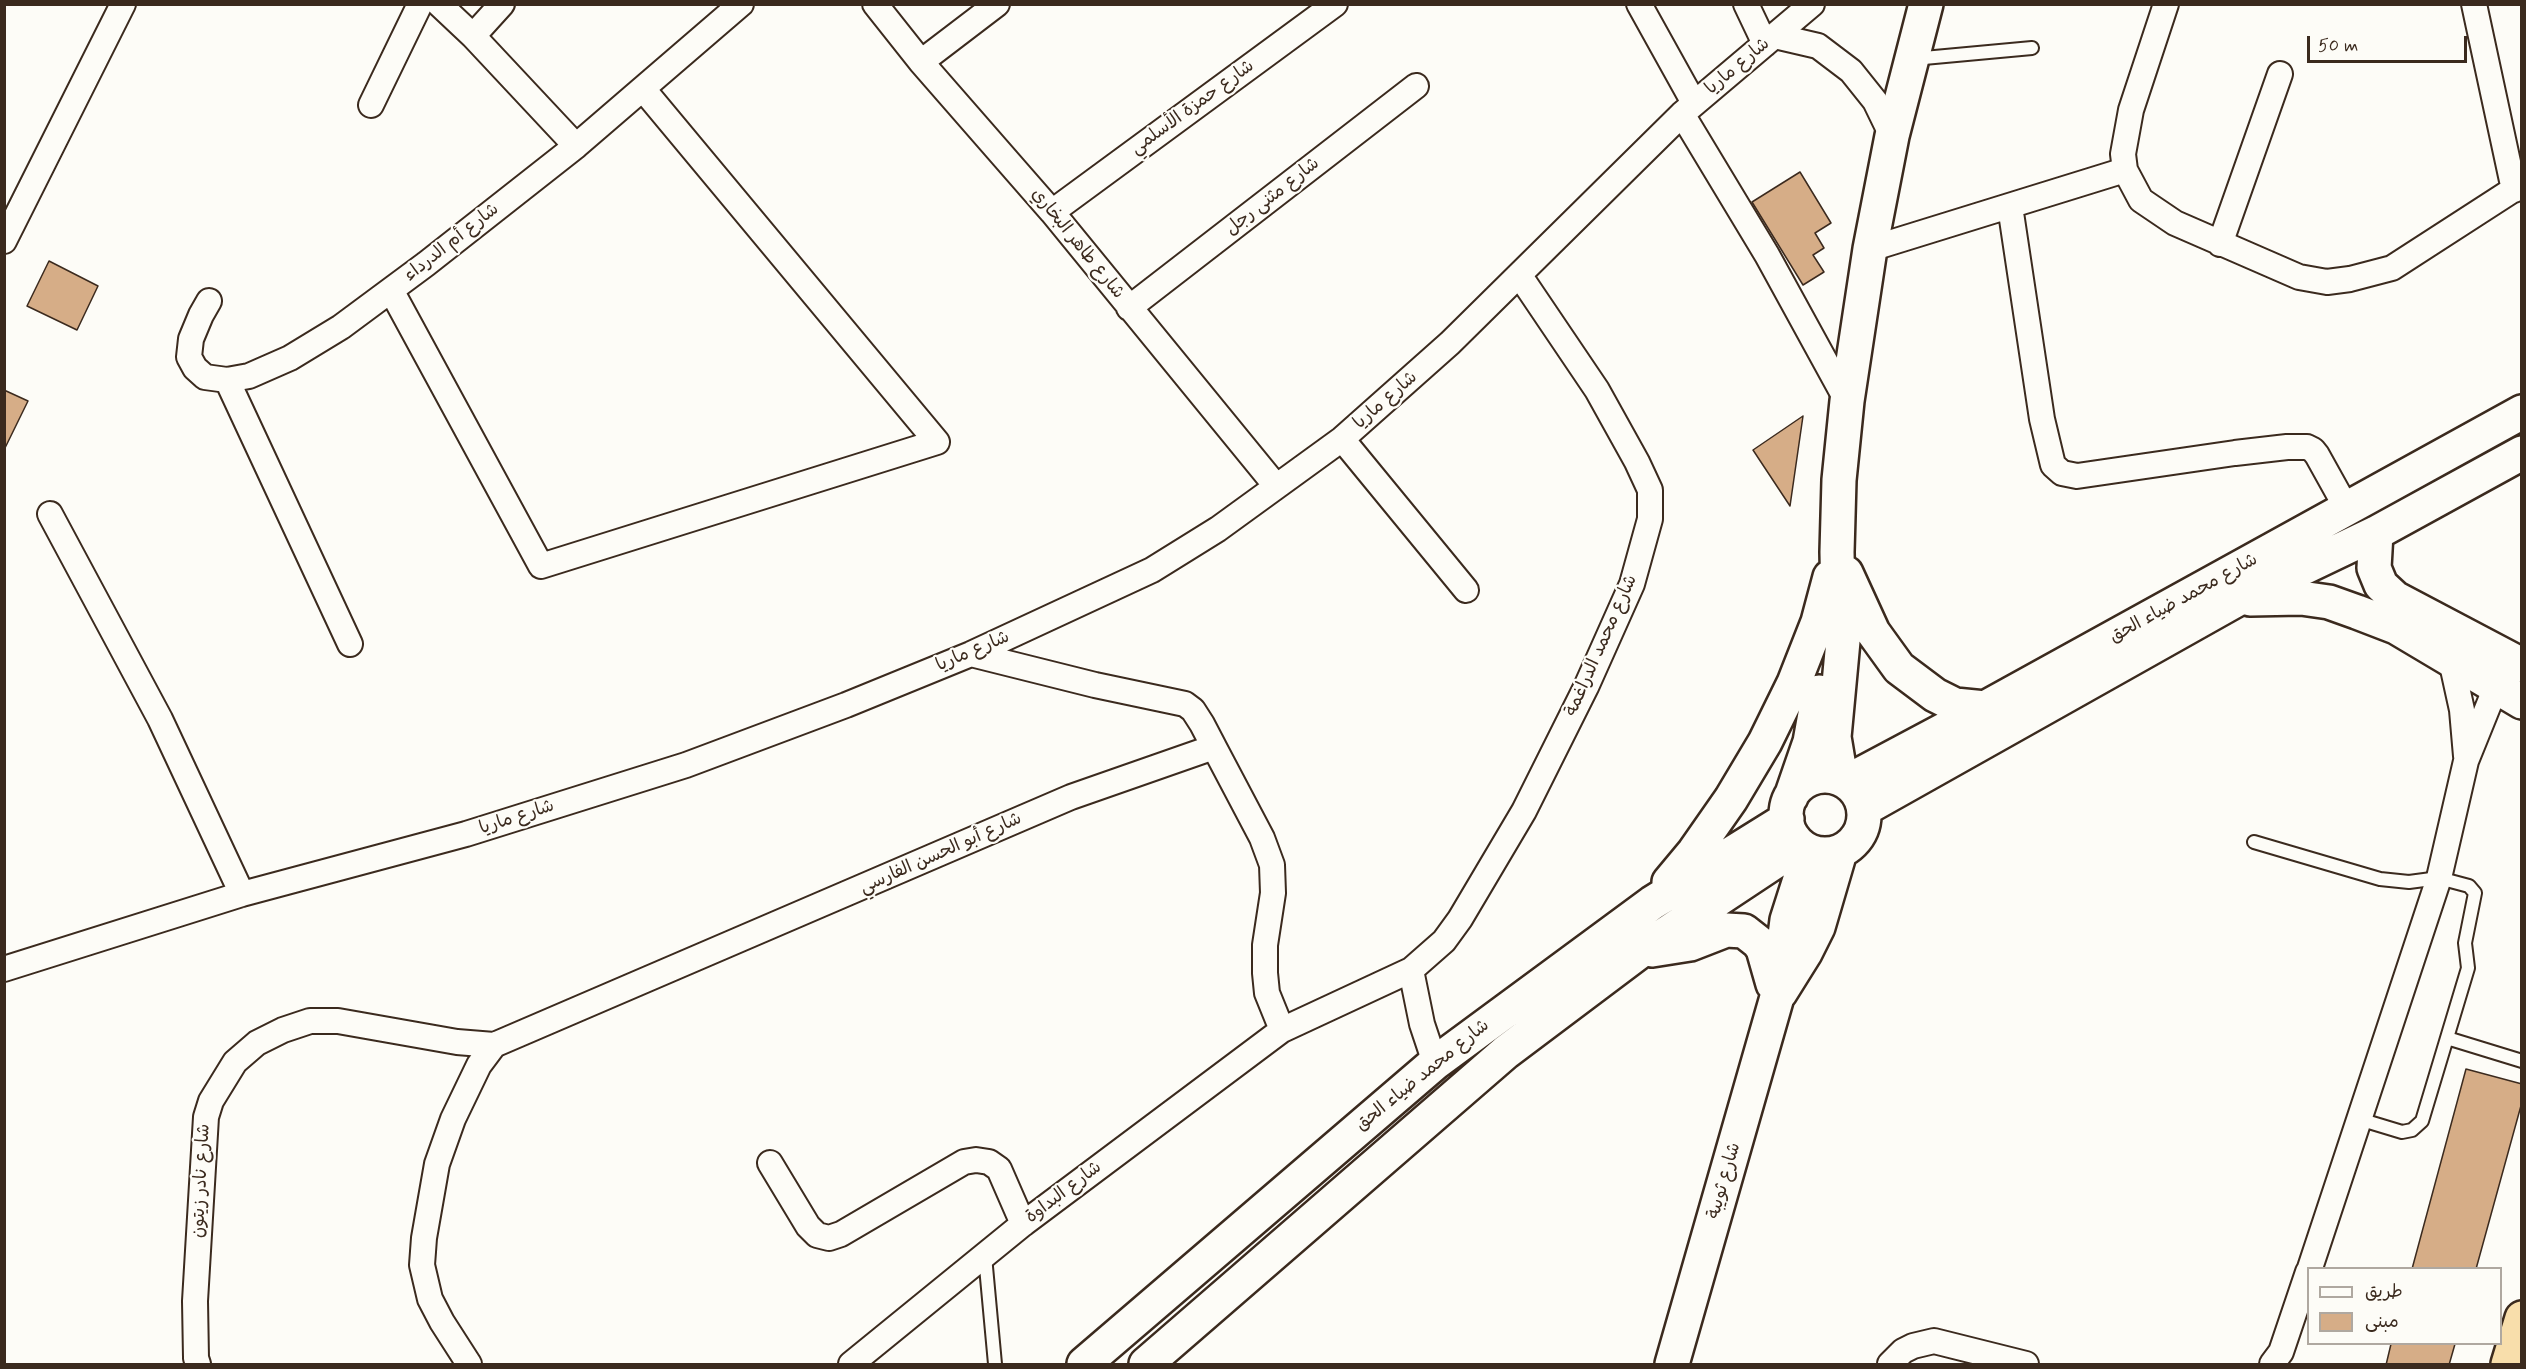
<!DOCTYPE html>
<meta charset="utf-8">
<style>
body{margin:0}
#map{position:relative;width:2526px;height:1369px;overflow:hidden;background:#fdfcf7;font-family:Mynerve,"Playpen Sans Arabic",sans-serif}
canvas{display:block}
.frame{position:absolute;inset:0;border:6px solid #3b2a1e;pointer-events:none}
.legend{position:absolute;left:2307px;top:1267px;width:195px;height:78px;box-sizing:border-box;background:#fdfcf7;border:2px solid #afa8a0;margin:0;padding:8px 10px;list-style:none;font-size:18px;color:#3b2a1e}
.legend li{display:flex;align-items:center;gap:12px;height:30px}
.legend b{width:30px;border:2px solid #afa8a0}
.scale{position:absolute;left:2307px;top:36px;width:160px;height:27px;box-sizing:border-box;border:3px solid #3b2a1e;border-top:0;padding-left:8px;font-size:18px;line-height:21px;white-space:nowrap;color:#3b2a1e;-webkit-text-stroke:4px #fdfcf7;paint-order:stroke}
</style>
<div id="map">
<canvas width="2526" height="1369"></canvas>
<div class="frame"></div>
<ul class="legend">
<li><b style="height:8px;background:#fdfcf7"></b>طريق</li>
<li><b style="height:16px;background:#d6ad87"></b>مبنى</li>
</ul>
<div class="scale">50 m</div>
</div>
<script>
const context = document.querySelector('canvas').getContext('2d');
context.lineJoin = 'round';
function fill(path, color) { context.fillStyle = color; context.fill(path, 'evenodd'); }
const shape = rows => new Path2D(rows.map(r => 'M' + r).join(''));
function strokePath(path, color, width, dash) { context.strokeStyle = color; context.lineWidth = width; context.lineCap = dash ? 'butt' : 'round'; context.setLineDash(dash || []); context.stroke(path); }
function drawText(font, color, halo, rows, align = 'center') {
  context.font = font + ' Mynerve,"Playpen Sans Arabic",sans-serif'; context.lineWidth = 4.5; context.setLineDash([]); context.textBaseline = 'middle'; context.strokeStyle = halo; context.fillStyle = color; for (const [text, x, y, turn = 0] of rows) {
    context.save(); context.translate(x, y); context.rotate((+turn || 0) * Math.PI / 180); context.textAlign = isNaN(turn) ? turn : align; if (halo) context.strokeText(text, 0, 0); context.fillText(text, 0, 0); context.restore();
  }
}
const building = shape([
 [1800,172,1831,223,1815,233,1824,248,1813,255,1824,272,1803,285,1752,202,1800,172],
 [49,261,98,286,77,330,27,306,49,261],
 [4,390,28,401,4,450,4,390],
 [1803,416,1790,506,1753,450,1803,416],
 [2466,1069,2522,1084,2522,1102,2476,1269,2412,1269,2466,1069],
 [2391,1344,2455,1344,2449,1365,2386,1365,2391,1344]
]);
fill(building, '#d6ad87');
strokePath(building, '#3b2a1e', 1.5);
const lane = shape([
 [1913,59,2032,48],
 [2254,842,2380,879,2409,882,2439,878,2469,886,2475,893,2465,943,2468,968,2422,1121,2412,1130,2402,1132,2359,1119],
 [2447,1038,2522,1061],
 [985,1256,995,1364]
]);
const street = shape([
 [439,4,473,36,576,146],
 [875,4,921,62,1052,212,1276,486],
 [1639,4,1694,103],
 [1746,4,1765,44],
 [2166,4,2131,110,2123,154,2125,170,2141,200,2175,223,2299,277,2327,282,2350,279,2392,268,2522,184],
 [2474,4,2514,190],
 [473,36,502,4],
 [1775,36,1818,46,1851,71,1875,101,1892,136],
 [921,62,997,4],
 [371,105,420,4],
 [1682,114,1767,255,1847,401],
 [2010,206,2042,419,2053,465,2062,473,2077,476,2235,453,2287,447,2307,447,2313,450,2317,455,2347,509],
 [1052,212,1335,4],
 [4,241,123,4],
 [2220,244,2280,74],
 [1870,249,2125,170],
 [391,290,541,566,937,442,643,89],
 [209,301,201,315,191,339,189,357,195,368,205,377,227,380,249,376,290,358,341,327,426,264,576,146,741,4],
 [1129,308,1416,86],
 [227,380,350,644],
 [1342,439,1466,590],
 [50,514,160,719,242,894],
 [971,654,1095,685,1185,704,1193,710,1202,724,1214,747],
 [2451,660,2462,710,2466,756],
 [4,969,242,894,466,834,686,765,846,705,971,654,1152,570,1218,529,1342,439,1450,343,1682,114,1812,4],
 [1411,970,1444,941,1460,919,1524,811,1586,687,1632,584,1650,519,1650,490,1637,462,1597,390,1520,276],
 [770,1163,808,1226,817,1235,829,1238,841,1234,964,1162,976,1160,989,1162,999,1169,1023,1224],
 [2310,1268,2439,878,2466,761,2502,672],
 [198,1364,196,1358,195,1301,206,1117,211,1101,235,1062,257,1043,283,1030,310,1021,338,1021,457,1042,494,1045],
 [469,1364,442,1322,430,1299,422,1265,424,1238,437,1164,453,1119,479,1065,494,1045,1071,797,1214,747,1262,838,1272,865,1273,893,1265,945,1265,973,1267,993,1282,1030,1411,970,1422,1024,1435,1063],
 [851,1364,1023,1224,1282,1030],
 [1890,1364,1903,1351,1913,1346,1934,1341,2026,1364],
 [2272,1364,2281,1352,2308,1272]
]);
const secondary = shape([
 [2376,533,2374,568,2381,585,2395,598,2522,665],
 [1846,573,1873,632,1899,668,1935,695,1955,705,1985,708,1988,712],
 [2250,599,2301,598,2329,602,2357,612,2396,627,2522,702],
 '1786 815a39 39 0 1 1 78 0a39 39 0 1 1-78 0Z',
 [1841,779,1834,737,1843,641,1842,615,1838,603,1837,552,1839,480,1847,401,1870,249,1892,136,1926,4],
 [1846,782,1985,708,2522,412],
 [1791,797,1810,742,1819,692],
 [1864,809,2236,600,2376,533,2522,453],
 [1669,882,1694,852,1731,799,1765,742,1794,683,1818,622,1830,577],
 [1652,950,1690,944,1726,930,1744,931,1758,942,1763,949,1773,984],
 [1780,993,1805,953,1818,927,1840,852],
 [1084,1364,1435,1063,1652,903,1787,819],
 [1146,1364,1506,1052,1643,949,1800,845],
 [1672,1364,1777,997,1787,920,1809,851]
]);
const highway = shape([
 [2508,1364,2522,1318]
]);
strokePath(lane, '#3b2a1e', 16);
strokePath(street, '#3b2a1e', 28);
strokePath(secondary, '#3b2a1e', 38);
strokePath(highway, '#3b2a1e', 38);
strokePath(lane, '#fdfcf7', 12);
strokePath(street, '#fdfcf7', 24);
strokePath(secondary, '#fdfcf7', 33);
strokePath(highway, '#f8deab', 33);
drawText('18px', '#3b2a1e', '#fdfcf7', [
 ["شارع ماريا",1738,67,-40],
 ["شارع حمزة الأسلمي",1193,108,-36],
 ["شارع مثنى رجل",1273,197,-38],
 ["شارع أم الدرداء",452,243,-38],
 ["شارع طاهر البخاري",1077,244,51],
 ["شارع ماريا",1386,401,-41],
 ["شارع محمد ضياء الحق",2184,599,-29],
 ["شارع محمد الدراغمة",1602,646,-66],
 ["شارع ماريا",973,652,-23],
 ["شارع ماريا",517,818,-18],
 ["شارع أبو الحسن الفارسي",941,854,-24],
 ["شارع محمد ضياء الحق",1423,1076,-39],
 ["شارع نادر زيتون",202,1181,-87],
 ["شارع ثويبة",1725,1181,-74],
 ["شارع البداوة",1064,1193,-37]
]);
</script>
